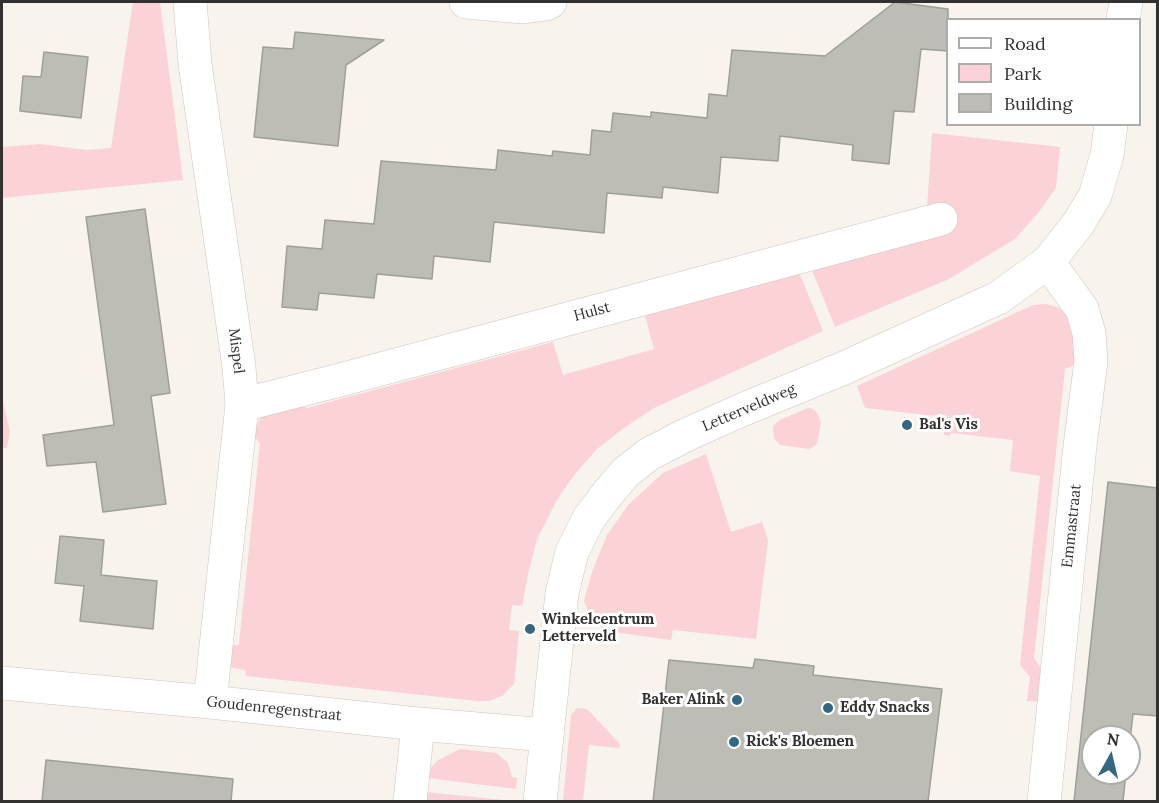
<!DOCTYPE html>
<style>
body{margin:0}
#map{position:relative;width:1159px;height:803px;overflow:hidden;background:#f8f3ed;font-family:Lora,serif}
canvas{display:block}
.frame{position:absolute;inset:0;border:3px solid #33312f;pointer-events:none}
.legend{position:absolute;left:946px;top:18px;width:195px;height:108px;box-sizing:border-box;background:#fff;border:2px solid #adadac;margin:0;padding:8px 10px;list-style:none;font-size:18px;color:#33312f}
.legend li{display:flex;align-items:center;gap:12px;height:30px}
.legend b{width:30px;border:2px solid #adadac}
.north{position:absolute;left:1081px;top:725px;width:60px;height:60px;box-sizing:border-box;background:#fff;border:2px solid #adadac;border-radius:50%;rotate:8deg;font-size:16px;font-weight:700;line-height:24px;text-align:center;color:#33312f}
.north::after{content:'';display:block;margin:auto;width:21px;height:27px;background:#346784;clip-path:polygon(50% 0,100% 100%,50% 72%,0 100%)}
</style>
<div id="map">
<canvas width="1159" height="803"></canvas>
<div class="frame"></div>
<ul class="legend">
<li><b style="height:8px;background:#fff"></b>Road</li>
<li><b style="height:16px;background:#fbd2d6"></b>Park</li>
<li><b style="height:16px;background:#bdbdb6"></b>Building</li>
</ul>
<div class="north">N</div>
</div>
<script>
const context = document.querySelector('canvas').getContext('2d');
context.lineJoin = 'round';
function fill(path, color) { context.fillStyle = color; context.fill(path, 'evenodd'); }
const shape = rows => new Path2D(rows.map(r => 'M' + r).join(''));
function strokePath(path, color, width, dash) { context.strokeStyle = color; context.lineWidth = width; context.lineCap = dash ? 'butt' : 'round'; context.setLineDash(dash || []); context.stroke(path); }
function drawText(font, color, halo, rows, align = 'center') {
  context.font = font + ' Lora,serif'; context.lineWidth = 6; context.setLineDash([]); context.textBaseline = 'middle'; context.strokeStyle = halo; context.fillStyle = color; for (const [text, x, y, turn = 0] of rows) {
    context.save(); context.translate(x, y); context.rotate((+turn || 0) * Math.PI / 180); context.textAlign = isNaN(turn) ? turn : align; if (halo) context.strokeText(text, 0, 0); context.fillText(text, 0, 0); context.restore();
  }
}
fill(shape([
 [133,2,160,2,183,180,2,198,2,147,40,144,87,150,111,148],
 [932,133,1060,147,1056,188,1038,213,1015,239,949,279,835,327,812,270,927,208],
 [799,272,823,331,654,408,624,428,597,449,574,475,557,500,537,539,529,570,522,606,512,605,509,630,519,631,515,676,514,684,502,696,489,701,477,701,246,676,245,670,228,667,231,646,239,644,260,443,252,434,261,417,299,403,307,408,553,342,563,375,654,349,645,316],
 [1047,304,1059,308,1070,317,1079,360,1072,366,1065,369,1034,658,1045,674,1042,702,1027,701,1030,677,1020,665,1040,476,1010,471,1013,440,951,433,950,436,944,435,945,417,865,408,857,386,1033,305],
 [2,398,10,432,7,448,2,448],
 [808,408,813,409,817,413,821,422,817,444,813,447,809,449,780,445,774,438,773,426,780,420],
 [706,454,731,532,762,522,768,541,756,639,673,630,671,640,613,632,602,628,590,615,584,601,592,572,607,535,629,504,663,473],
 [577,708,587,709,620,744,619,748,589,745,583,801,563,801,571,715],
 [460,749,496,753,508,763,512,777,517,778,516,789,427,778,431,768,437,761],
 [425,792,514,801,514,802,424,802]
]), '#fbd2d6');
const building = shape([
 [895,2,948,9,948,51,921,49,914,112,894,111,889,164,852,160,853,145,780,136,778,161,721,157,718,193,663,187,662,198,607,193,604,233,494,222,490,262,434,256,432,279,377,274,374,298,319,293,317,310,282,307,287,246,322,249,325,220,374,224,381,161,496,170,498,150,552,156,553,151,590,155,592,130,611,132,613,113,651,117,651,112,707,118,709,94,727,96,732,50,825,56,895,2],
 [295,32,384,40,346,65,338,146,254,137,263,47,293,49,295,32],
 [44,52,88,57,81,118,20,111,23,76,41,77,44,52],
 [145,209,170,393,151,396,166,504,103,512,96,462,47,466,43,435,114,425,86,217,145,209],
 [1108,482,1158,488,1158,716,1133,714,1129,749,1129,737,1093,737,1093,773,1126,773,1123,801,1074,801,1108,482],
 [60,536,104,540,101,575,157,581,153,629,80,621,84,586,55,583,60,536],
 [755,659,814,666,813,675,942,689,928,801,653,801,669,660,753,668,755,659],
 [46,760,233,779,231,801,42,801,46,760]
]);
fill(building, '#bdbdb6');
strokePath(building, '#9f9f98', 1.5);
const minor = shape([
 [190,2,195,64,239,367,242,405,210,702],
 [466,2,523,7,546,4,550,2],
 [1123,20,1126,2],
 [242,405,336,381,941,219],
 [2,683,210,702,418,724,547,735],
 [410,802,418,724],
 [540,802,562,593,572,552,589,518,608,493,626,472,649,454,688,434,744,409,844,368,998,298,1048,262,1078,224,1095,196,1107,155,1111,124],
 [1044,802,1080,446,1091,361,1089,333,1082,309,1048,262]
]);
strokePath(minor, '#cbc6c0', 34);
strokePath(minor, '#fff', 33);
for (const [x, y, r, color] of [
 [907,425,6,"#346784"],
 [530,629,6,"#346784"],
 [737,700,6,"#346784"],
 [828,708,6,"#346784"],
 [734,742,6,"#346784"]
]) { const dot = new Path2D(); dot.arc(x, y, r, 0, 2 * Math.PI); context.fillStyle = color; context.fill(dot); strokePath(dot, '#fff', 2); }
drawText('15px', '#33312f', '#fff', [
 ["Hulst",592,312,-15],
 ["Mispel",236,351,83],
 ["Letterveldweg",749,408,-23],
 ["Emmastraat",1072,526,-84],
 ["Goudenregenstraat",274,709,6]
]);
drawText('bold 15px', '#33312f', '#fff', [
 ["Bal's Vis",919,425],
 ["Winkelcentrum",542,620],
 ["Letterveld",542,637],
 ["Baker Alink",725,700,"right"],
 ["Eddy Snacks",840,708],
 ["Rick's Bloemen",746,742]
], 'left');
</script>
